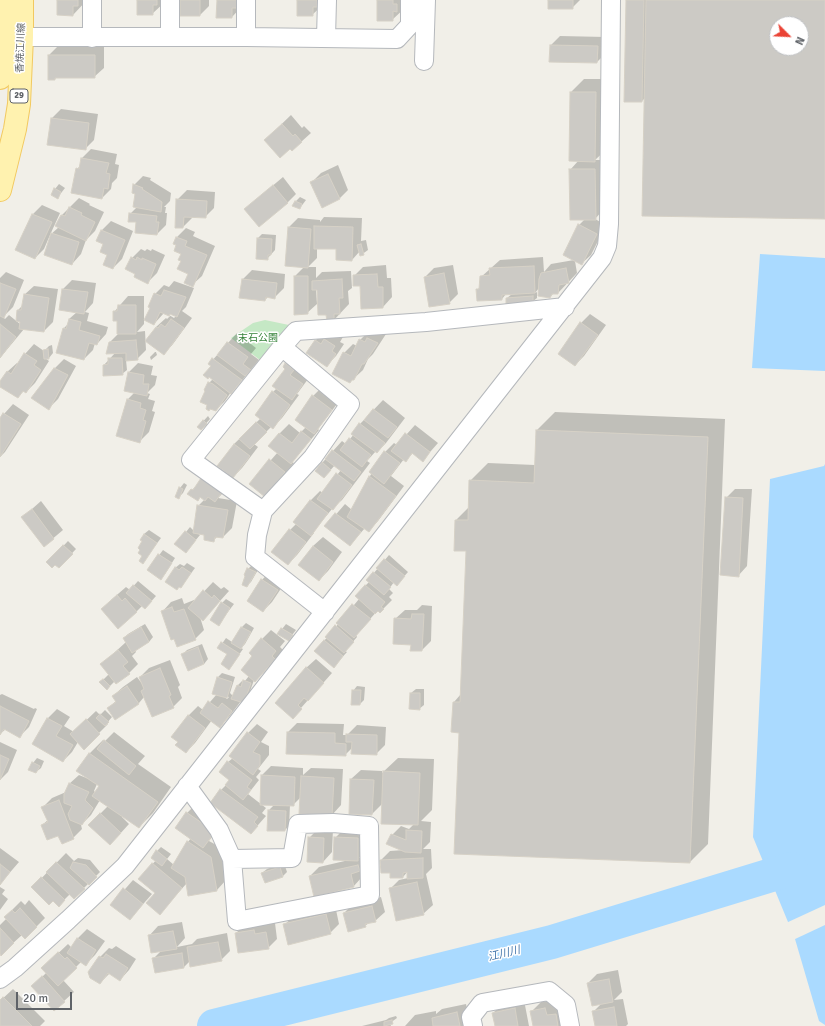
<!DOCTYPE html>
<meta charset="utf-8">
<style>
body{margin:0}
#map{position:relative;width:825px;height:1026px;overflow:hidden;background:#f1efe8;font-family:Signika,sans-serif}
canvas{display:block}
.north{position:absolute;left:769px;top:16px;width:40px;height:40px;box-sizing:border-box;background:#fff;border:1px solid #bfc1c3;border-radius:50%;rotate:114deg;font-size:11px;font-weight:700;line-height:16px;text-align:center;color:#5f6368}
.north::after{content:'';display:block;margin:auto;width:14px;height:18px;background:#ea4335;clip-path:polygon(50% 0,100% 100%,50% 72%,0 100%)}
.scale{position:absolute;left:16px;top:992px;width:56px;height:18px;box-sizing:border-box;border:2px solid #5f6368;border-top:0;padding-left:5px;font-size:12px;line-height:14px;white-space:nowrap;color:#5f6368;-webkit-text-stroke:3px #fff;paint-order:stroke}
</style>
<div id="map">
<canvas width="825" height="1026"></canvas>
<div class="north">N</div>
<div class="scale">20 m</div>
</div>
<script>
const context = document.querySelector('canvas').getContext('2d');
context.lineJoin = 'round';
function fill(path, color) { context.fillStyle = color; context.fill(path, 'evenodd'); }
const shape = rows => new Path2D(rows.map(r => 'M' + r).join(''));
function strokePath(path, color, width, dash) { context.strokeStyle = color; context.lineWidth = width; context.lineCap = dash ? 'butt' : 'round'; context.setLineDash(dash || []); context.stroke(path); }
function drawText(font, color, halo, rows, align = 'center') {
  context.font = font + ' Signika,"Noto Sans JP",sans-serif'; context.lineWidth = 3; context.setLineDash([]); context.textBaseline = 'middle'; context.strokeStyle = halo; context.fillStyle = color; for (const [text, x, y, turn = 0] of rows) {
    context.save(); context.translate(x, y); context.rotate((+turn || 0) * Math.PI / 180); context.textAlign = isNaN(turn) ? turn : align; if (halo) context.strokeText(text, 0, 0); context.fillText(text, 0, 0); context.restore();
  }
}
fill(shape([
 [265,320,289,325,260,360,231,338,253,323]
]), '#c5e8c5');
fill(shape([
 [760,254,825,258,825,371,752,368],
 [825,464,825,1025,819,1021,795,939,753,837,770,479,824,466]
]), '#aadaff');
fill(shape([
 [825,905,825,925,793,940,786,923]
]), '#f1efe8');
fill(shape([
 [58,0,87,0,73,15],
 [138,0,166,0,166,1,152,14],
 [181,0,209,0,209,6,200,15],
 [218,0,245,3,232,17],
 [298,0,326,0,326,2,312,15],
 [378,0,407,0,406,7,392,20],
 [549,0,580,0,572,8],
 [627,0,825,0,825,218,645,98,642,101],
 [777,24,801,24,801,48,777,48],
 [560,36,606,37,606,53,597,62,551,45],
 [58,46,104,46,104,68,94,77,57,77,55,79,49,55],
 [584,79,610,79,609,147,595,160,604,160,604,209,595,219,606,225,591,255,581,264,575,261,577,273,558,293,554,293,550,297,539,288,535,293,537,292,537,298,532,302,507,298,512,294,506,294,502,299,477,290,480,287,481,277,500,260,543,257,544,272,551,264,574,260,579,225,585,219,570,170,579,160,571,92],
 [61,109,98,114,94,140,85,149,52,118],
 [291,115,302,128,304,126,311,133,301,142,265,140],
 [91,149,117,154,115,164,119,165,117,178,112,183,111,189,102,198,77,169,81,165,82,158],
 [338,165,348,190,339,199,312,182,321,173],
 [143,176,151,178,150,180,171,193,170,201,164,207,166,207,165,213,167,213,166,225,157,234,137,222,130,214,137,207,134,185],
 [283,177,296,194,287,203,245,209],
 [59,184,65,188,58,197,55,189],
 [187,190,215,192,214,208,205,217,192,216,192,218,183,227,176,227,177,200],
 [300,197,306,200,300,208,295,202],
 [79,198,90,204,89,205,104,212,95,231,86,240,81,254,72,264,50,235,44,249,35,258,17,250,33,214,42,205,60,213,50,235,59,227,57,226,62,215],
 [324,217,362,218,361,241,366,240,368,250,361,255,360,251,352,260,337,248,317,248,317,258,308,267,316,267,316,278,322,272,351,271,352,288,348,291,349,304,334,320,318,290,316,290,317,304,307,313,295,276,304,267,289,227,298,218,320,220,320,222],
 [111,221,133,231,122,259,113,268,104,244,102,230],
 [186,228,195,232,193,236,215,246,202,276,192,285,189,273,182,260,182,254,177,245,174,243,177,237],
 [262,234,276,235,275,250,267,259,258,238],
 [141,249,145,251,147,249,151,251,152,249,165,255,157,273,148,282,136,273,132,258],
 [386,265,387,278,391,278,392,297,383,307,362,308,361,285,354,276,363,267],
 [453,265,458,294,449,303,425,277,434,268],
 [252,270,285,274,284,288,274,298,268,297,265,300,243,279],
 [6,272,24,280,13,307,3,317,5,319,9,315,20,324,18,310,23,305,24,295,34,286,58,289,53,322,44,331,24,329,0,358,0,278],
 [72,280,96,283,93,303,85,312,89,313,87,321,108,327,106,334,97,344,95,343,93,350,84,359,63,329,68,324,69,319,77,312,63,289],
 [174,281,194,288,186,307,182,311,192,318,173,344,164,354,156,327,166,318,167,319,170,316,164,313,154,324,151,307,155,294,164,285,169,287],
 [171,313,176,316,174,318,169,315],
 [128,296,144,296,144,324,137,332,145,331,146,350,137,359,126,360,127,370,122,374,104,365,115,353,110,342,118,334,118,320,114,312],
 [590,314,606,325,584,356,575,365,581,323],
 [377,329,386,334,373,354,368,359,363,370,350,382,344,353,353,344,357,346,360,340,369,331],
 [325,331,334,331,343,337,340,342,344,344,336,356,327,365,308,352,316,340],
 [237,333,256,348,251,354,259,360,240,383,231,392,225,401,216,410,209,383,213,379,212,366,209,364],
 [34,344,44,351,49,346,52,345,53,353,49,358,45,358,49,361,35,383,26,392,24,391,17,397,0,386,0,383,7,372,17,363,18,364,25,354],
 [155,352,156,352,157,355,151,360,150,357],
 [295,355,311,375,297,394,299,395,282,418,273,427,272,426,254,444,258,447,242,468,233,477,234,444,261,418,273,392,277,388,286,368,286,364],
 [64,359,76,366,58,399,49,408,54,369],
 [138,363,153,366,151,375,157,376,155,385,147,393,150,394,148,399,155,401,152,411,155,412,149,432,140,441,128,399,135,392,129,372],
 [322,387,340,400,318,429,319,430,292,462,294,463,274,487,250,484,278,452,280,433,289,424,300,433,306,427,313,396],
 [383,400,405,418,386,443,377,452,376,451,367,461,370,463,342,500,332,509,313,532,314,533,297,555,288,564,290,530,296,524,294,522,311,500,320,491,323,493,341,470,335,465,328,473,322,463,342,441,346,444,354,434,353,433,360,424],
 [13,404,29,415,5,452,0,457,0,420,4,414],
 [555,412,725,419,708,844,690,862,460,732,454,702,461,694,467,550,456,520,469,507,470,481,488,463,535,465,537,430],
 [208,416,210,419,201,429,198,427],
 [415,425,438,443,423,460,413,453,405,461,404,459,391,476,404,486,378,521,369,530,365,528,350,545,326,526,345,504,352,510,370,476,385,452,394,443,397,445],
 [184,483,187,485,183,493,179,497,180,488],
 [199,483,224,492,218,498,237,501,232,528,223,537,218,536,214,540,206,534,197,533,200,535,190,547,186,532,190,527,194,531,198,506,205,499,201,496,198,500,192,490],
 [735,489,752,489,747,566,738,576,726,498],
 [41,501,63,530,44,546,23,517],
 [149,530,161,538,143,562,144,534],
 [323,537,342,552,328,571,319,580,313,546],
 [68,541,76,549,59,567,55,564,48,562],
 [163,550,175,558,165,574,148,570],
 [389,555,408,572,401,580,394,582,389,589,393,593,389,597,392,600,380,612,378,610,356,635,357,637,345,651,347,652,338,662,324,641,359,599,365,586,370,581,368,580],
 [187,563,195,568,181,587,175,568,180,564,184,566],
 [252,565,259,568,251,582,246,586,248,569],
 [271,570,286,581,272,602,263,611,248,601,262,580],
 [138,581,156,596,149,604,142,606,136,612,111,600,126,587,130,590],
 [213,582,221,589,224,587,229,591,203,620,200,617,204,630,195,639,162,612,171,602,182,598,184,604,194,600,194,602],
 [226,599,234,604,218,625,222,603],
 [422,605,432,606,431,641,422,650,412,644,395,619,405,610,417,610],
 [246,623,254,628,245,644,241,648,243,649,229,669,228,654,219,648,226,638,232,642,242,627],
 [145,624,153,637,149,642,135,650,136,652,132,656,138,664,129,673,115,681,107,689,101,682,109,674,102,664,126,642,124,638,128,634],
 [286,624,296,630,289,639,279,633],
 [271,630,285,641,280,647,283,650,264,672,255,681,254,680,248,697,241,701,229,717,220,726,212,720,195,743,186,752,179,741,173,737,189,715,198,706,203,710,217,694,217,678,222,673,235,677,230,693,233,696,237,686,242,681,244,682,249,676,254,656,262,639],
 [222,695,229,697,227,699],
 [202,644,208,659,204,664,183,654,187,650],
 [316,659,332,673,293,717,306,668],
 [170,660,180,685,178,687,182,698,173,707,144,697,139,703,115,719,108,708,116,701,113,696,123,687,137,677,143,685,140,677,149,668],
 [357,686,365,687,364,700,360,704,353,691],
 [416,689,424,689,424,705,419,709,411,693],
 [2,694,34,709,35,708,37,709,29,727,20,736,6,729,0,734,0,695],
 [57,709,70,717,64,726,74,732,96,711,100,715,105,710,112,717,107,723,108,724,84,748,78,742,72,752,63,761,33,744,48,718],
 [297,723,344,724,343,735,347,735,357,725,386,727,385,745,376,754,352,748,345,755,287,753,288,732],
 [257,724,268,732,261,742,269,746,269,755,258,769,261,771,256,777,259,780,248,794,266,808,262,813,266,816,251,833,211,802,221,790,231,780,228,762,233,758,248,733],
 [114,732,145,756,138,764,171,787,153,813,139,827,123,816,122,817,129,824,119,835,100,814,108,806,100,800,91,815,81,825,82,829,73,838,59,835,42,825,48,820,43,807,52,798,66,792,69,784,79,775,89,779,89,754,103,740,105,741],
 [97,784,100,786,96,793,94,791],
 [0,742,17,750,8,772,0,780],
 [37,758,44,761,41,768,36,772,33,763],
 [398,758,434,759,432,810,421,821,431,822,430,842,423,849,431,849,432,868,426,874,433,905,423,914,390,889,399,880,408,878,408,871,403,877,391,872,381,860,390,851,404,850,392,835,401,826,409,829,414,824,383,803,372,814,351,779,361,770,382,771,382,773],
 [271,766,303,768,303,775,311,768,343,769,341,805,332,815,301,797,293,805,290,805,289,826,285,830,269,810,275,804,262,775],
 [196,804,223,823,209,841,220,847,226,880,217,890,189,895,187,883,160,913,156,893,140,879,156,860,157,851,161,847,171,854,167,859,174,865,188,842,191,838,177,827,187,813],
 [345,828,367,829,366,851,359,858,367,856,362,877,353,887,310,876,319,867,349,860,335,838],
 [318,829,333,829,332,852,323,862,309,838],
 [0,848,19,862,0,884],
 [66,853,74,861,78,858,90,860,100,872,74,898,70,894,59,905,53,900,33,887],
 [284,863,287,872,283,876,262,873,267,869],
 [133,880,152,894,130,919,112,904],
 [0,887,5,890,2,894,8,899,0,910],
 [381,897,385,912,375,921,370,922,365,926,344,913,353,904],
 [29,900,45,918,36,927,22,935,1,954,0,953,0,925,7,918,5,917,21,901,25,905],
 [335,905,339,924,330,933,284,925,294,916],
 [263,921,264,925,275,923,277,939,268,948,236,933,245,924],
 [182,922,185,938,177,947,192,944,197,939,227,933,230,951,221,960,190,961,184,967,154,958,162,950,149,936,158,926],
 [87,929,105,941,95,955,86,964,82,961,63,980,74,992,54,1010,42,977,47,972,52,959,68,944,72,948,78,938],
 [116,946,136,959,129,970,120,980,110,973,100,983,100,957,109,948,112,949],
 [618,970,622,992,614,1000,623,999,628,1024,626,1026,596,1026,593,1012,602,1003,588,983,597,974],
 [13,989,45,1021,40,1026,0,1026,0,1001],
 [524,1000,529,1026,496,1026,493,1013,502,1004],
 [554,1000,566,1026,534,1026,532,1011,541,1002],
 [466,1004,471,1026,405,1026,415,1015,436,1011,436,1014,442,1009],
 [396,1016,397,1018,390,1023,391,1026,362,1026,386,1020,389,1018]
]), '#0003');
strokePath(shape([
 [214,1026,552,942,791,869]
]), '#aadaff', 34);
const building = shape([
 [57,0,78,0,78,6,73,6,73,16,57,15,57,0],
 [137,0,157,0,157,5,153,5,153,15,137,15,137,0],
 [180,0,200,0,200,16,180,16,180,0],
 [217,0,237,0,237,8,232,8,232,18,216,18,217,0],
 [297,0,317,0,317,7,313,7,313,16,297,16,297,0],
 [377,0,393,0,393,4,397,4,397,12,393,11,393,21,377,21,377,0],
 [548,0,573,0,573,9,548,9,548,0],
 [626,0,644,0,642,102,624,102,626,0],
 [646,0,825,0,825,219,642,216,646,0],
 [777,24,801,24,801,48,777,48,777,24],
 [550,45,598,46,597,63,549,62,550,45],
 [48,55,95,55,95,78,55,78,55,80,48,80,48,55],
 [570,92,596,92,595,162,569,161,570,92],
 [51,118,89,123,86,150,47,145,51,118],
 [282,124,293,136,295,134,302,142,292,151,290,149,280,158,264,140,282,124],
 [81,158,109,163,106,173,110,174,108,189,104,188,102,199,71,193,76,168,79,169,81,158],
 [569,169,595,169,596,220,570,220,569,169],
 [328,174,340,199,322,208,310,182,328,174],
 [133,184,143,188,142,189,162,202,161,212,133,207,135,194,132,193,133,184],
 [273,185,288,203,259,227,244,209,273,185],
 [54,188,61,192,58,199,51,195,54,188],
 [176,199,207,201,206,218,184,217,183,228,175,228,176,199],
 [295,201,302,204,300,209,292,206,295,201],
 [69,207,82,213,81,215,95,222,86,241,55,226,61,215,65,216,69,207],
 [129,213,157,216,156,222,159,222,157,235,135,233,136,222,128,222,129,213],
 [32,214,52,222,35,259,15,250,32,214],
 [578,224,597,234,582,265,563,255,578,224],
 [314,226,353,227,352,261,336,260,336,249,314,249,314,226],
 [288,227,311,229,308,268,285,266,288,227],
 [101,230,125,240,113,269,103,265,107,255,100,252,103,244,96,241,101,230],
 [51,233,79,242,72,265,44,255,51,233],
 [176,237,187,241,185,246,207,255,193,287,184,283,188,274,177,269,181,261,178,260,181,254,174,251,176,245,173,244,176,237],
 [257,238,272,239,271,255,268,255,268,260,256,259,257,238],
 [361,244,364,255,360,256,357,245,361,244],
 [131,257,136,260,137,257,142,260,142,258,156,264,148,284,134,277,135,274,125,269,131,257],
 [534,266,535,293,502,295,502,300,477,301,476,289,479,289,480,276,490,275,489,268,534,266],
 [566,268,569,283,559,285,558,294,552,294,550,298,538,296,539,279,541,273,566,268],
 [444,273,450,304,429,307,424,277,444,273],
 [377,274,378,287,383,287,383,308,361,309,360,286,353,286,353,275,377,274],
 [294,276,308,276,308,314,294,315,294,276],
 [242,279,277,283,275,299,266,297,265,301,239,298,242,279],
 [342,279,343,298,339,298,340,314,334,314,334,321,327,321,326,315,318,315,317,290,312,290,312,281,342,279],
 [0,283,16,289,4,318,0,316,0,283],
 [62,289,88,292,84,314,59,310,62,289],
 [164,290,186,297,177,317,170,314,169,316,160,312,154,325,144,320,150,308,148,307,154,293,161,296,164,290],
 [24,294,49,298,44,332,19,329,20,322,16,321,17,310,21,310,24,294],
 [533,296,533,303,506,304,506,298,533,296],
 [118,305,136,305,136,334,117,334,117,321,113,321,113,311,117,311,118,305],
 [69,319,81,322,79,330,100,336,97,345,89,343,84,360,56,353,63,328,66,329,69,319],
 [171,319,184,328,164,355,145,341,156,327,158,328,161,324,165,327,171,319],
 [580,322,598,335,575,366,558,354,580,322],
 [0,324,16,337,0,358,0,324],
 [367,338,378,343,364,364,362,364,354,380,352,380,350,383,332,374,343,352,351,356,359,339,365,342,367,338],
 [324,339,335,346,332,351,336,354,327,367,306,353,315,340,321,344,324,339],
 [136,340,138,360,126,361,126,353,106,354,109,342,136,340],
 [227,342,248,357,243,364,251,370,245,376,217,355,227,342],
 [48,349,49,359,44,359,43,350,48,349],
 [24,353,37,361,34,365,41,370,26,393,23,391,18,398,0,387,0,381,7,371,11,374,24,353],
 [108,358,122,358,123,375,103,376,103,365,108,364,108,358],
 [212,358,242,380,231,394,209,377,208,379,203,375,211,366,208,364,212,358],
 [285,363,294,370,290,375,303,384,292,400,272,386,285,369,283,367,285,363],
 [54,368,68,375,49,410,31,398,54,368],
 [128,372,144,375,143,384,149,384,147,396,124,391,128,372],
 [208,382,213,384,227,395,216,411,210,409,209,411,206,409,207,405,200,402,205,391,204,390,208,382],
 [272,391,290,405,273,429,255,415,272,391],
 [312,395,332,410,314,434,295,420,312,395],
 [127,399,141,403,140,408,146,410,143,420,146,421,140,443,116,436,127,399],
 [373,409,397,427,388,438,364,420,373,409],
 [3,413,21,424,0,457,0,418,3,413],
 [203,420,207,424,201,430,197,427,203,420],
 [256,422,267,432,250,449,239,439,256,422],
 [359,423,385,443,377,453,351,434,359,423],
 [536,430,708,437,690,863,454,854,459,733,451,732,453,702,460,702,466,551,454,551,455,520,468,520,469,480,534,483,536,430],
 [301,431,311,439,291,464,268,446,279,433,292,443,301,431],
 [405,433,430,452,423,462,412,453,406,462,391,451,405,433],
 [349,438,371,455,362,467,340,450,349,438],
 [234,444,250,456,233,478,217,466,234,444],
 [332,450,361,472,354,481,325,459,332,450],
 [384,451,400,463,384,484,369,472,384,451],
 [269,459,285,472,265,497,249,484,269,459],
 [322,462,331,470,324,478,315,471,322,462],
 [336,473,352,485,333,510,317,499,336,473],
 [369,476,396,496,369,532,347,517,369,476],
 [201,478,222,492,215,502,208,497,205,501,200,497,198,501,187,494,191,489,193,490,201,478],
 [179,487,183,489,179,499,175,497,179,487],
 [725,497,743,498,739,577,720,575,725,497],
 [310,500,328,513,311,536,293,522,310,500],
 [197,505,228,510,223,538,215,537,214,542,204,540,204,535,193,533,197,505],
 [32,509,54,539,44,547,21,517,32,509],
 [335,513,361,532,350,546,324,526,335,513],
 [289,529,306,542,288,565,271,552,289,529],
 [185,531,196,540,186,553,174,544,185,531],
 [144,534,157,543,143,564,139,561,142,556,138,553,140,550,138,548,142,541,140,540,144,534],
 [63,545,73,554,59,568,55,565,52,568,46,562,63,545],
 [313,546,333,562,319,581,298,565,313,546],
 [158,554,172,563,161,580,147,570,158,554],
 [384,559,405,576,397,586,376,568,384,559],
 [175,567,179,570,182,567,191,573,181,588,179,587,177,590,165,582,175,567],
 [247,568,256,572,247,587,242,585,245,576,244,575,247,568],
 [373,572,391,587,384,595,366,580,373,572],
 [261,579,278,590,263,612,247,601,261,579],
 [133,585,152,601,145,609,126,593,133,585],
 [365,585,385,602,381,607,384,609,380,613,378,611,375,614,355,596,365,585],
 [203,590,212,598,214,595,220,601,203,621,188,608,203,590],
 [117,595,122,601,125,598,137,612,118,629,101,609,117,595],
 [221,602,230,608,219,626,210,620,221,602],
 [352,604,371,619,354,638,336,623,352,604],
 [172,607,174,612,184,609,196,640,177,647,174,639,171,640,161,611,172,607],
 [412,614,424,614,422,651,410,651,411,645,393,644,394,618,411,619,412,614],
 [335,625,354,642,344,653,325,637,335,625],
 [141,627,149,642,132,653,123,638,141,627],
 [241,627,251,632,241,649,231,643,241,627],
 [281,628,293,635,289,641,277,634,281,628],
 [261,638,276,651,272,656,275,659,255,682,241,670,252,656,249,653,261,638],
 [324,640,343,656,334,668,314,651,324,640],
 [221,642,240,654,229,670,221,664,227,654,217,648,221,642],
 [198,647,204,664,188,671,181,654,198,647],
 [118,650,128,662,123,666,130,674,116,684,100,664,118,650],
 [306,667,324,683,308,701,304,698,298,705,302,709,293,719,275,703,306,667],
 [160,668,171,695,169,696,174,708,152,717,141,691,144,689,139,677,160,668],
 [217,677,232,682,227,698,212,694,217,677],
 [103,679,110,686,107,690,99,682,103,679],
 [243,680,251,683,244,703,231,699,237,685,241,687,243,680],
 [127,686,139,704,115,720,107,708,116,702,112,696,127,686],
 [352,690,361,690,360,705,351,705,352,690],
 [410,693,420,693,420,710,409,709,410,693],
 [208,701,218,708,222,703,232,711,220,728,200,713,208,701],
 [0,706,29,721,20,738,4,729,0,735,0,706],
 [100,714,109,722,105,726,96,718,100,714],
 [188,715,205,728,186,753,175,745,178,742,171,737,188,715],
 [47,718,62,726,56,736,73,745,63,762,32,744,47,718],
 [86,719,100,734,84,750,70,734,86,719],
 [247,732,260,742,253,752,260,755,260,765,253,775,229,756,247,732],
 [287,732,335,733,335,743,346,744,346,756,286,754,287,732],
 [346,734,377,735,377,755,351,754,352,742,346,742,346,734],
 [104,740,136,766,129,775,97,749,104,740],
 [89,753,158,802,139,828,92,796,99,786,76,771,89,753],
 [0,755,9,759,0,780,0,755],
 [227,761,252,780,247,787,251,790,243,800,225,785,229,780,219,772,227,761],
 [32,762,40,766,36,773,28,770,32,762],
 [383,771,420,773,418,825,381,824,383,771],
 [261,775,295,777,294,806,260,805,261,775],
 [301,776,334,778,332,816,299,814,301,776],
 [350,779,374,780,372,815,349,814,350,779],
 [69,783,89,792,85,800,93,808,82,825,70,820,68,814,72,806,64,803,64,794,69,783],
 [220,789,258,817,254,822,258,826,251,834,210,803,220,789],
 [59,800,74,839,62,844,58,836,47,840,41,825,48,822,41,807,59,800],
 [268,810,286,811,285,831,267,831,268,810],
 [186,812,215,832,203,848,175,828,186,812],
 [100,813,121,833,110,845,88,825,100,813],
 [406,830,422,831,421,853,405,852,386,844,391,834,406,840,406,830],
 [308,837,324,838,323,863,307,862,308,837],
 [334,837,358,838,358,861,333,860,334,837],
 [187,841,211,857,217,891,188,896,185,877,171,868,187,841],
 [156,850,167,859,162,866,151,858,156,850],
 [423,858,423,878,407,879,407,872,403,873,403,878,390,878,390,873,381,873,380,860,423,858],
 [56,862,85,889,74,899,46,872,56,862],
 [73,862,86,865,97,877,89,885,70,868,73,862],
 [152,863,182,888,160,915,146,903,155,893,138,879,152,863],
 [0,864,10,872,0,885,0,864],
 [358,865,360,871,351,874,354,887,314,897,309,876,358,865],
 [280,867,283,877,265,883,261,873,280,867],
 [41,877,65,900,59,907,53,901,49,905,31,887,41,877],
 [417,882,424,915,396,921,389,888,417,882],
 [123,888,143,904,130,920,110,905,123,888],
 [372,906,376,922,365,924,366,927,348,932,343,913,372,906],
 [20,908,37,927,25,939,4,917,12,910,15,913,20,908],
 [326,914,331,934,288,945,283,924,326,914],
 [0,928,14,943,1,956,0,954,0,928],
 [254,930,255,934,266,932,269,949,238,953,235,933,254,930],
 [173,931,177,949,151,953,148,935,173,931],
 [77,938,96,950,86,966,67,953,77,938],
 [218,942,222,961,190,967,187,947,218,942],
 [58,952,65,959,67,957,77,968,58,986,41,968,58,952],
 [182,953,184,968,155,973,152,958,182,953],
 [106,954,128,968,120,981,108,973,100,984,90,978,88,972,99,956,103,958,106,954],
 [42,976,65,1002,54,1011,31,986,42,976],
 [609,979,613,1002,592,1006,587,983,609,979],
 [3,997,32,1026,0,1026,0,1000,3,997],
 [614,1007,617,1026,595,1026,592,1011,614,1007],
 [515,1008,518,1026,495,1026,492,1013,515,1008],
 [545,1008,547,1015,556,1014,558,1026,533,1026,530,1011,545,1008],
 [457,1012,460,1026,433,1026,432,1018,457,1012],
 [392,1020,393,1024,384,1026,384,1022,392,1020]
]);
fill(building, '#cccac5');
strokePath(building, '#d6d1c6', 1);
const street = shape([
 [92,0,92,38],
 [22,37,246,37,397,39,410,25,410,0],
 [170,37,170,0],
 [246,37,246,0],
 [326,38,327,0],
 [424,61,426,0],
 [282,347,296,331,426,322,565,307],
 [263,511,191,460,282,347,350,404,313,457,263,511,257,535,255,557,325,612],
 [187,786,219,830,232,859,237,921,370,895,369,826,333,823,298,824,292,858,232,859],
 [0,979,15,968,68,920,125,866,602,258,607,246,609,224,611,0],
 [473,1026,471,1017,482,1003,549,991,566,1005,570,1026]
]);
const primary = shape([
 [0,78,2,0],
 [0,190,15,129,19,104,22,37,22,0]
]);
strokePath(street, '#b5b8bc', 20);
strokePath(primary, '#f2c960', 24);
strokePath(street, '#fff', 18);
strokePath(primary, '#fff2af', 22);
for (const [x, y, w] of [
 [19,96,18]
]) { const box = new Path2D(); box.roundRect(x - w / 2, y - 7, w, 14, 3); context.fillStyle = '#fff'; context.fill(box); strokePath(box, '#5f6368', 1); }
drawText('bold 9px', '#5f6368', null, [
 ["29",19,96]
]);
drawText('10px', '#5f6368', '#fff', [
 ["香焼江川線",21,48,-88]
]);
drawText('10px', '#348238', '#fff', [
 ["末石公園",258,338]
]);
drawText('italic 11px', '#4174aa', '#fff', [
 ["江川川",504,954,-14]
]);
</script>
